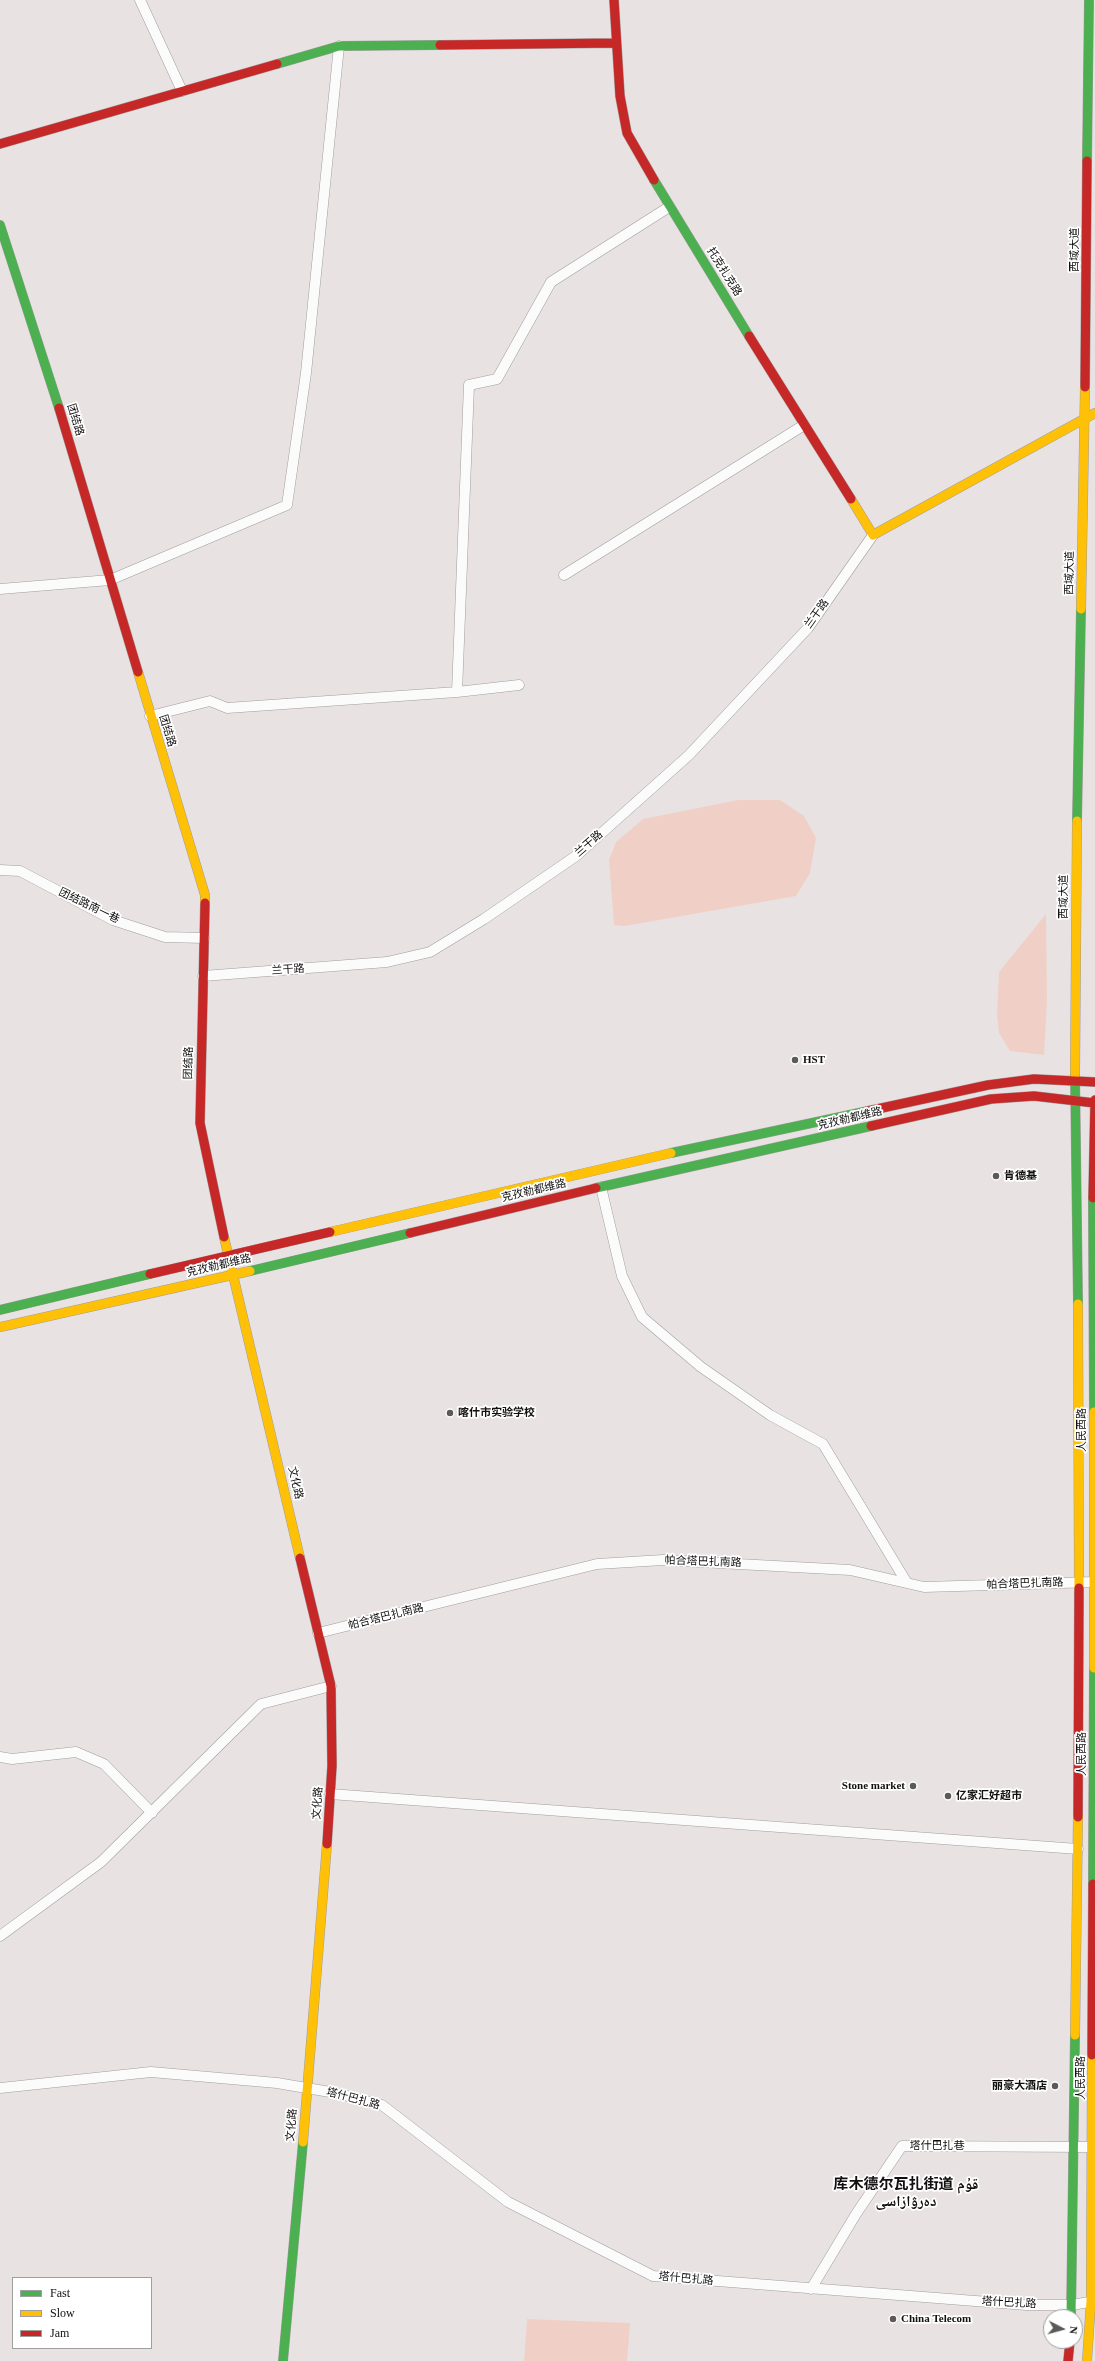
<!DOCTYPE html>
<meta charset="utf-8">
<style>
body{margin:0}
#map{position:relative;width:1095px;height:2361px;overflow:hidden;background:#e8e3e2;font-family:"Times New Roman",serif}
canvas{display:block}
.legend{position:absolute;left:12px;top:2277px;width:140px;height:72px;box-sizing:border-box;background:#fff;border:1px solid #a09f9f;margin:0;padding:5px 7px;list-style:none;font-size:12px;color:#120f0f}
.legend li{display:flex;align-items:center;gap:8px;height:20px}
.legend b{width:20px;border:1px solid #a09f9f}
.north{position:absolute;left:1043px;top:2309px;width:40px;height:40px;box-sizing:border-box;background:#fff;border:1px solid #a09f9f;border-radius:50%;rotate:96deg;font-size:11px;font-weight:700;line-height:16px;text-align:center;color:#120f0f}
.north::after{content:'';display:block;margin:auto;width:14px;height:18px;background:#5d5959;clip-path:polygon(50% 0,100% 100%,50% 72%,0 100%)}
</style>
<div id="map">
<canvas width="1095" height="2361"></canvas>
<ul class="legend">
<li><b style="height:5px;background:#4caf50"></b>Fast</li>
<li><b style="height:5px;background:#ffc107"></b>Slow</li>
<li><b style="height:5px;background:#c62828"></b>Jam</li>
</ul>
<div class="north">N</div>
</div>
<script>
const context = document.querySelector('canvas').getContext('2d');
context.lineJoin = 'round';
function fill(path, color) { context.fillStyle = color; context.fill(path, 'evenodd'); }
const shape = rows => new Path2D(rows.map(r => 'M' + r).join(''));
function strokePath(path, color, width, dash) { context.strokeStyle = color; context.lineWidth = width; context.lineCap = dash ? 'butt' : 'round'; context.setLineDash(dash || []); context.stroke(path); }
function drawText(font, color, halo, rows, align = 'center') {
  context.font = font + ' "Times New Roman","Noto Naskh Arabic","Noto Sans SC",serif'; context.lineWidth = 3.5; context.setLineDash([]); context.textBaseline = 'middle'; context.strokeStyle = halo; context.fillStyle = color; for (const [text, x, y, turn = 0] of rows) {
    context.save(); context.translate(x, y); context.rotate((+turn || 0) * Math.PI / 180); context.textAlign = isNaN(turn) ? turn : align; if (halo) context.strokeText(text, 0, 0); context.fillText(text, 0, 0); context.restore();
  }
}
fill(shape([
 [738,800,780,800,804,816,816,838,810,873,796,896,625,926,614,925,609,860,616,842,643,819],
 [1046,914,1047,1001,1044,1055,1010,1051,999,1033,997,1015,999,972],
 [527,2319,630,2323,627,2361,524,2361]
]), '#f0d0c6');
const street = shape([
 [140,0,182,91],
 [564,575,804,425],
 [0,589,110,580,287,505,306,373,339,46],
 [457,692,469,385,497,379,551,282,669,207],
 [150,716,210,701,227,708,457,692,519,685],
 [0,870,20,871,113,920,165,937,204,938],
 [203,976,387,962,430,952,484,919,576,856,689,755,808,628,873,535],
 [601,1187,622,1276,642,1317,701,1367,770,1415,823,1444,907,1583],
 [318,1633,597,1564,663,1560,850,1570,924,1587,1095,1582],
 [0,1757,12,1759,76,1752,104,1764,152,1813],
 [330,1794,1078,1849],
 [0,1936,101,1862,261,1704,331,1686],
 [0,2088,151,2072,277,2083,336,2093,382,2105,508,2202,653,2276,1027,2305,1072,2305,1095,2301],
 [811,2289,856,2214,902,2146,1092,2147]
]);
const fast = shape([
 [277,64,339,46,440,45],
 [1087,161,1089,0],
 [654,180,749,336],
 [0,225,59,408],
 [1077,821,1081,609],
 [1075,1075,1078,1304],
 [671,1153,868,1111],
 [596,1188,871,1126],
 [1093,1198,1094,1412],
 [250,1271,410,1233],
 [0,1310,150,1274],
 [1093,1884,1094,1668],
 [1071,2317,1075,2035],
 [283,2361,303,2142]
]);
const slow = shape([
 [851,499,873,535,1095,413],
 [1081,609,1085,387],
 [138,672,205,895,205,903],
 [1075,1075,1077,821],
 [330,1232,671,1153],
 [224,1237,300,1558],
 [1078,1304,1079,1588],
 [0,1327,250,1271],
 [1094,1412,1094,1668],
 [1075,2035,1078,1817],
 [303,2142,327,1844],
 [1087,2361,1091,2301,1092,2055]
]);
const jam = shape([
 [614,0,620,96,627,133,654,180],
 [440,45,615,43],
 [0,144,277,64],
 [749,336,851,499],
 [1085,387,1087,161],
 [59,408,138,672],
 [205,903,200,1123,224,1237],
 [868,1111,988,1085,1034,1079,1095,1082],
 [871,1126,991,1099,1034,1096,1095,1103],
 [1093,1198,1095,1100],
 [410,1233,596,1188],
 [150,1274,330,1232],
 [300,1558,331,1686,332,1766,327,1844],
 [1078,1817,1079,1588],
 [1092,2055,1093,1884],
 [1068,2361,1070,2341]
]);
strokePath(street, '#a19d9c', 11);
strokePath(fast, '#a19d9c', 10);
strokePath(slow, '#a19d9c', 10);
strokePath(jam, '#a19d9c', 10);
strokePath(street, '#fcfbfb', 10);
strokePath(fast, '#4caf50', 9);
strokePath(slow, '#ffc107', 9);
strokePath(jam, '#c62828', 9);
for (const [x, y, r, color] of [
 [795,1060,4,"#5d5959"],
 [996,1176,4,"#5d5959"],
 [450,1413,4,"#5d5959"],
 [913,1786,4,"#5d5959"],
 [948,1796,4,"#5d5959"],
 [1055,2086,4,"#5d5959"],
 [893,2319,4,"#5d5959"]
]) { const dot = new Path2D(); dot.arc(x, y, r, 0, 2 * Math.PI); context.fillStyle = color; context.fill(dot); strokePath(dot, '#fff', 1.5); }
drawText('11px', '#120f0f', '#fff', [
 ["西域大道",1075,250,-90],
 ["托克扎克路",724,272,58],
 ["团结路",75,420,73],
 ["西域大道",1070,573,-89],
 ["兰干路",817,614,-54],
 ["团结路",167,731,73],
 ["兰干路",589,844,-41],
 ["西域大道",1064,897,-90],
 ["团结路南一巷",89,906,26],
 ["兰干路",288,970,-4],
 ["团结路",189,1063,-89],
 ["克孜勒都维路",850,1119,-13],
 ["克孜勒都维路",534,1191,-13],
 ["克孜勒都维路",219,1266,-13],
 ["人民西路",1082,1430,-90],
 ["文化路",295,1483,77],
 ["帕合塔巴扎南路",703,1562,2],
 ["帕合塔巴扎南路",1025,1584,-2],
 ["帕合塔巴扎南路",386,1617,-14],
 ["人民西路",1082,1754,-90],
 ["文化路",318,1803,-86],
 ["人民西路",1081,2078,-90],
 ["塔什巴扎路",353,2099,15],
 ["文化路",292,2125,-85],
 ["塔什巴扎巷",937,2146],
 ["塔什巴扎路",686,2279,5],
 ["塔什巴扎路",1009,2303,3]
]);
drawText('bold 11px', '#120f0f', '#fff', [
 ["HST",803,1060],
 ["肯德基",1004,1176],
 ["喀什市实验学校",458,1413],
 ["Stone market",905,1786,"right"],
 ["亿家汇好超市",956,1796],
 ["丽豪大酒店",1047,2086,"right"],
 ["China Telecom",901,2319]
], 'left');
drawText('bold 15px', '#120f0f', '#fff', [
 ["库木德尔瓦扎街道 قۇم",906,2185],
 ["دەرۋازاسى",906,2202]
]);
</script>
